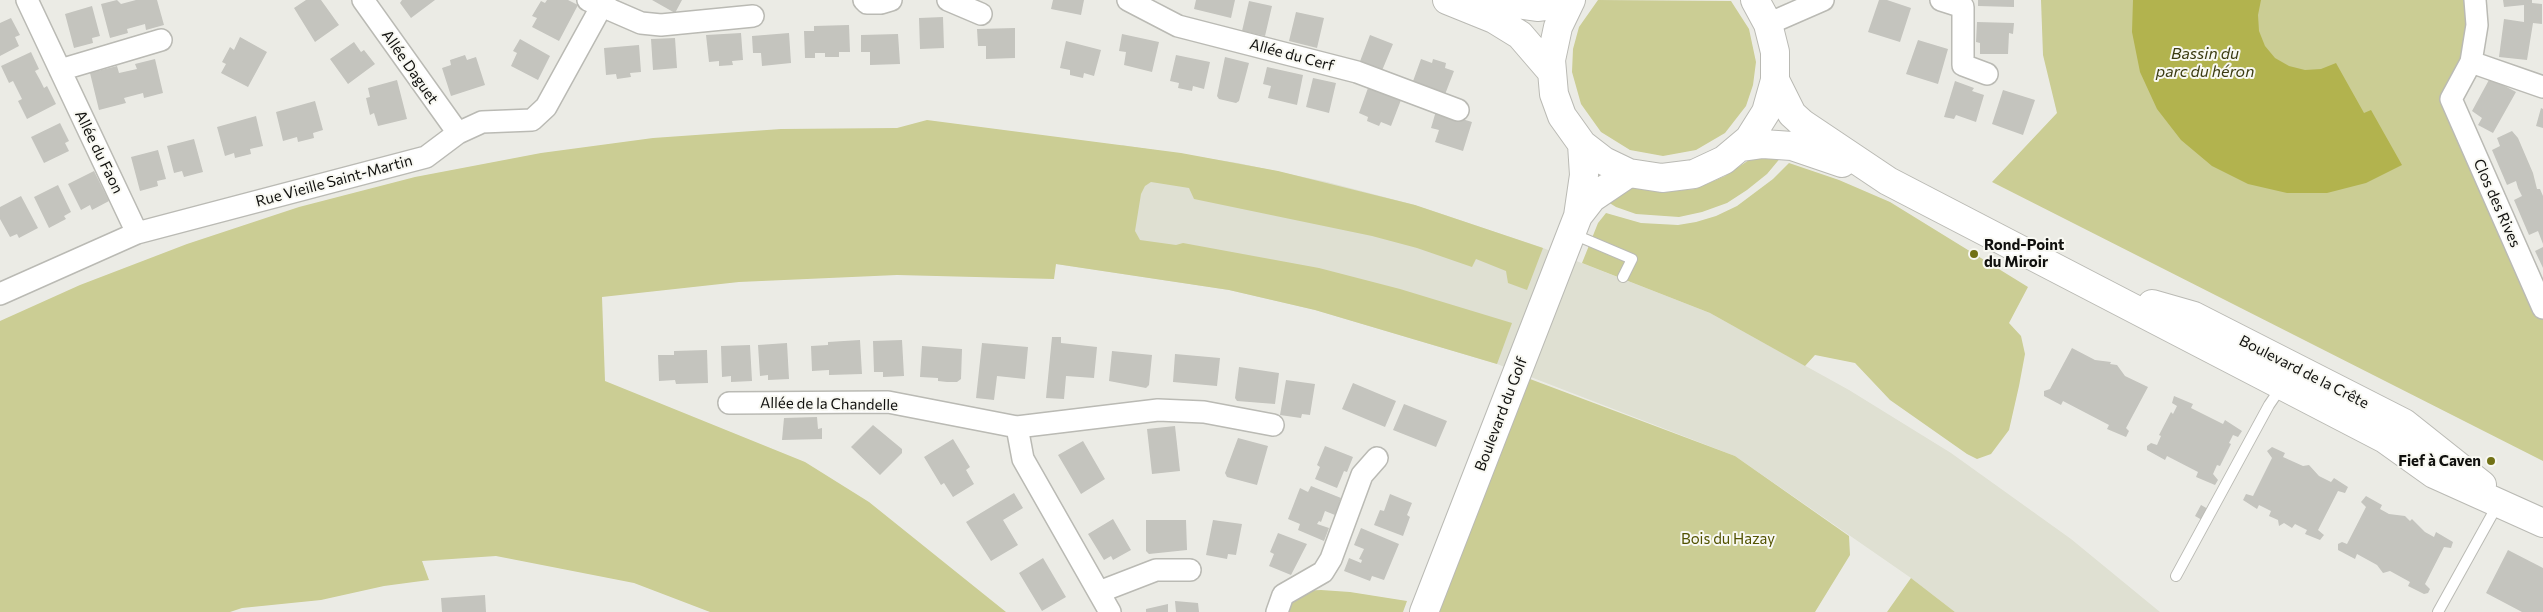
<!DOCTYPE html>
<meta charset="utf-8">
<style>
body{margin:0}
canvas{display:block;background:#ebebe5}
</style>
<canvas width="2543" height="612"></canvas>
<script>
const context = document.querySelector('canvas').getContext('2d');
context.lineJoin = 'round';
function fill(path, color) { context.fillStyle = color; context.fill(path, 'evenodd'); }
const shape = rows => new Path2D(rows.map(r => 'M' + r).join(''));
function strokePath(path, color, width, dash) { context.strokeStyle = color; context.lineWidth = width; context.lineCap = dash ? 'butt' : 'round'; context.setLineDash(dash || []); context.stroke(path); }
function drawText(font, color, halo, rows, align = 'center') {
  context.font = font + ' Commissioner,sans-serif'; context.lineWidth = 4; context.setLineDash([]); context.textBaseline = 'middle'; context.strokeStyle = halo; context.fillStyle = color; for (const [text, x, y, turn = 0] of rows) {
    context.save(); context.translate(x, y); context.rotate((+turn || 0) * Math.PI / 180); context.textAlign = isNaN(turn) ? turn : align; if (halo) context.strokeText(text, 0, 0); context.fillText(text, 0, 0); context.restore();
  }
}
fill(shape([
 [1122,145,1238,163,1327,182,1415,205,1543,248,1710,313,1849,390,1951,453,2071,539,2160,612,1955,612,1911,578,1735,456,1497,364,1315,310,1229,290,1056,264]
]), '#dfe0d2');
fill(shape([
 [1598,0,1731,1,1749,29,1756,62,1753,85,1746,106,1725,133,1696,150,1663,156,1630,150,1601,132,1581,104,1572,72,1573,49,1579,27],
 [2041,0,2471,0,2466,53,2446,93,2543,315,2543,461,1992,182,2057,113,2043,55],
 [927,120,1181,153,1278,171,1415,205,1543,248,1527,290,1508,283,1506,271,1476,259,1472,267,1417,248,1372,236,1194,199,1189,188,1151,182,1145,186,1141,194,1135,231,1140,240,1176,245,1183,243,1319,268,1400,289,1512,323,1497,364,1315,310,1229,290,1056,264,1054,279,897,275,739,282,602,297,605,381,805,462,869,502,1006,612,710,612,634,583,496,556,422,561,429,580,384,586,321,600,242,608,230,612,0,612,0,321,80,285,187,244,299,207,415,177,541,153,653,138,781,129,897,128],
 [1782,156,1767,174,1747,190,1727,203,1702,212,1679,217,1636,214,1616,207,1603,199,1624,189,1634,188,1661,192,1695,189,1725,176,1752,158],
 [1789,163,1839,180,1890,202,2028,287,2009,323,2021,336,2025,354,2019,386,2009,430,1991,454,1977,459,1967,454,1890,400,1855,363,1815,355,1805,366,1710,313,1582,263,1598,223,1606,213,1641,223,1678,225,1696,222,1716,216,1737,206,1773,179],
 [1530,379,1735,456,1849,536,1850,555,1815,612,1436,612],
 [1911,578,1955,612,1887,612],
 [1321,590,1350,592,1407,601,1403,612,1287,612,1288,606,1299,591]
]), '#cbcd94');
fill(shape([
 [2133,0,2261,0,2258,15,2259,31,2265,46,2275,58,2289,66,2305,70,2321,69,2336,63,2364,113,2371,110,2402,165,2366,183,2327,193,2287,193,2248,184,2212,166,2181,140,2157,109,2140,72,2132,32]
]), '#b2b34e');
fill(shape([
 [117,0,121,4,136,0,157,0,164,25,146,30,145,24,127,29,128,33,110,38,101,4],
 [306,0,321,0,339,25,315,42,294,8],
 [402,0,435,0,411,18,400,3],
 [547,0,568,0,578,5,559,41,532,27,537,18,532,16,541,1,545,3],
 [652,0,682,0,675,13],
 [1053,0,1084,0,1081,15,1051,9],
 [1196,0,1235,0,1231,18,1194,9],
 [1879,0,1887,0,1911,8,1900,42,1868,32],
 [1978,0,2014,0,2014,7,1978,6],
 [2503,0,2532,0,2532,3,2542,4,2542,24,2533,23,2527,60,2499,57,2504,19,2524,22,2524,5,2504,7],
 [1249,1,1272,6,1265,36,1242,31],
 [92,6,100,36,92,38,93,43,74,48,65,14],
 [1296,12,1324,18,1317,48,1289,41],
 [943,17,944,48,920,49,919,18],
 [11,18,20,35,15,37,19,46,0,56,0,23],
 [1977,22,2014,23,2013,34,2009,33,2008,54,1980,54,1980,43,1976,42],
 [849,25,850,52,839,52,839,57,825,57,825,53,815,53,815,58,805,58,804,31,814,31,814,26],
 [1015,28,1015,58,986,59,986,46,978,46,977,29],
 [741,33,743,60,732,61,733,65,719,66,719,61,709,62,706,35],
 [789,33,791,63,762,66,761,53,753,53,752,36],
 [898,34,900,64,870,65,870,52,861,52,861,35],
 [1122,34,1159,42,1152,72,1124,65,1126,52,1119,51],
 [1370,35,1393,44,1381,73,1359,64],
 [240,37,267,52,248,87,221,73,226,64,222,62,230,47,234,50],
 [675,38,677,68,653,70,651,39],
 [520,39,550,56,538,80,511,66,517,53,513,51],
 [1918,40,1948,49,1938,84,1906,74],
 [1066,41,1101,50,1094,76,1084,73,1083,78,1070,75,1070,70,1060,68],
 [354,42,361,52,364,50,375,64,348,84,330,59],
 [639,45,641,72,630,73,631,77,617,79,616,74,606,75,604,48],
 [31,52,39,69,35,71,40,80,44,88,47,86,56,104,27,119,18,101,22,99,13,81,9,83,1,66],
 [465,55,467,60,476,57,485,85,451,96,442,68,451,65,450,60],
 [1176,55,1210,62,1204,89,1193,86,1192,91,1178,88,1179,83,1170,81],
 [1225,57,1249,63,1239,101,1236,103,1219,99,1217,96],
 [155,59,163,93,144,98,143,93,124,98,126,103,99,110,90,73,117,66,119,73,137,69,135,64],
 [1421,59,1432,63,1433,59,1446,63,1445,68,1454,71,1444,97,1412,84],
 [1267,67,1303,75,1297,105,1268,98,1271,86,1263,84],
 [1313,78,1336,83,1329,113,1306,107],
 [2490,78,2516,92,2493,133,2478,125,2482,118,2472,111],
 [397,80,407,119,378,126,374,113,370,115,366,98,370,97,368,88],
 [1955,81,1974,88,1972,91,1984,95,1976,122,1956,115,1954,119,1944,117],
 [1368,88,1401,100,1391,126,1381,122,1379,126,1367,121,1368,117,1359,113],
 [2003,90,2035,100,2023,135,1992,124],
 [315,101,323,130,313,133,314,138,298,142,297,137,283,141,276,112],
 [2541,108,2543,109,2543,128,2536,126],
 [1436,111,1472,122,1463,151,1435,142,1439,130,1431,128],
 [256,116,263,146,250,149,251,154,235,158,234,153,225,156,217,127],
 [60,123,69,141,65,143,69,151,44,163,31,137],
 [2512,131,2518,138,2533,173,2537,189,2540,189,2543,196,2543,244,2538,231,2529,235,2514,200,2522,196,2518,188,2516,181,2507,185,2492,150,2500,146,2497,138],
 [194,139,203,172,184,177,182,171,174,173,167,146],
 [158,150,166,179,157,181,158,186,140,191,131,157],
 [94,171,109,201,92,210,90,205,81,210,68,184],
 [58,185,71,212,64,216,66,219,49,228,34,197],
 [21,196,38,228,19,238,17,234,10,237,0,219,0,207],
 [2543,247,2543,268,2535,251],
 [1052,337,1061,337,1061,343,1097,347,1094,378,1066,376,1064,399,1046,398],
 [860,340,862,374,829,375,829,370,812,371,811,346,828,345,828,342],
 [902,340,904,376,883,377,883,372,874,372,873,341],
 [787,343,789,379,768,380,768,375,760,376,758,345],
 [982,343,1028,347,1025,379,997,376,994,400,976,398],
 [750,345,752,381,731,382,731,376,722,377,721,346],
 [922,346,962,349,961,379,957,382,947,382,938,381,938,378,920,377],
 [2072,348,2095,360,2111,362,2110,364,2117,365,2125,376,2148,387,2126,428,2129,431,2126,437,2107,429,2109,425,2063,401,2061,405,2044,396,2044,391,2050,389],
 [707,350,708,383,676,384,675,380,659,381,658,355,674,355,674,351],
 [1112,351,1152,355,1149,385,1146,388,1109,381],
 [1175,354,1220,358,1217,386,1173,382],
 [1239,367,1279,373,1275,404,1237,401,1235,398],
 [1286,380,1315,384,1310,415,1302,414,1301,418,1280,415],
 [1353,383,1396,401,1385,427,1342,409],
 [2174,396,2193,404,2191,408,2223,424,2225,420,2242,431,2238,437,2233,435,2229,443,2231,444,2220,466,2217,465,2213,474,2218,480,2215,485,2196,477,2198,472,2167,456,2165,460,2147,450,2147,446,2151,443,2157,445,2161,436,2159,435,2171,412,2173,414,2177,406,2172,403],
 [1404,404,1447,421,1436,447,1393,430],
 [817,417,818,429,822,428,822,439,782,440,784,418],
 [873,425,902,449,902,453,880,475,851,447],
 [1175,426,1180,471,1152,474,1147,429],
 [1238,438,1268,446,1257,485,1227,477,1225,473],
 [953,439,970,467,966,470,974,484,953,497,944,483,941,485,924,457],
 [1083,441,1105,479,1081,494,1058,455],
 [1325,446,1353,457,1347,472,1344,471,1337,488,1315,479,1320,467,1317,465],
 [2272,447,2285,453,2283,457,2303,466,2309,465,2319,476,2331,482,2334,478,2348,487,2345,493,2338,491,2318,530,2324,535,2320,540,2305,534,2307,530,2295,524,2292,528,2284,523,2279,526,2278,520,2269,516,2271,511,2259,505,2257,509,2243,500,2246,494,2253,496,2272,458,2267,451],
 [1311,486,1341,498,1335,515,1325,511,1321,522,1319,521,1317,524,1329,528,1324,541,1298,530,1300,524,1288,519,1300,488,1308,492],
 [1014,493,1023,508,1003,520,1018,545,991,561,966,522],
 [1390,494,1412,503,1407,515,1410,517,1403,536,1374,525,1380,510,1384,511],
 [2366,496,2382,505,2380,509,2389,514,2405,516,2410,521,2412,519,2425,532,2434,537,2436,532,2453,542,2451,548,2444,547,2425,584,2430,589,2428,593,2424,594,2408,586,2410,582,2390,571,2383,573,2377,565,2357,554,2355,559,2338,550,2338,544,2342,542,2347,544,2366,507,2361,502],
 [2201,505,2208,509,2202,520,2195,516],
 [1113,519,1131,550,1113,560,1111,556,1104,560,1088,534],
 [1146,520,1186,520,1187,550,1149,554,1146,551],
 [1213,520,1242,524,1236,555,1228,554,1227,559,1206,555],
 [1361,528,1399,544,1384,580,1372,576,1370,581,1344,571,1349,558,1361,563,1362,560,1359,559,1364,549,1354,545],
 [1278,533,1307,544,1291,575,1269,566,1274,554,1270,552],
 [2508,550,2543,568,2543,612,2522,612,2486,593],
 [1043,558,1066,597,1042,611,1019,573],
 [485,595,486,612,442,612,441,598],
 [1175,601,1198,603,1199,612,1176,612],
 [1168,604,1168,612,1146,612,1146,609]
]), '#c4c4be');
const lane = shape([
 [1573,234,1632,259,1623,277],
 [2176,576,2269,405,2282,386],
 [2438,612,2498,504]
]);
const street = shape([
 [27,0,137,233],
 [363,0,458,133],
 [588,0,641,23,661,25,753,16],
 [864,0,867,3,881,3,891,0],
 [948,0,981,14],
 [1128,0,1178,26,1357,72,1458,110],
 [1941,0,1963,7,1963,65,1987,74],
 [2475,0,2477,25,2471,62,2451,99,2543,308],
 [1768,24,1823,0],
 [2471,62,2543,87],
 [60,70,161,40],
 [0,294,137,233,426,157,458,133,482,122,532,120,546,107,605,0],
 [729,403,888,402,1017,427,1023,459,1110,612],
 [1017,427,1158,410,1204,412,1273,425],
 [1099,592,1156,570,1190,570],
 [1277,612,1283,595,1323,572,1331,559,1362,475,1377,458]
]);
const secondary = shape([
 [1447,0,1494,19,1520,35,1551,71],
 [1488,0,1537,7,1569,3],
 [1571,0,1558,27,1551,60,1554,94,1562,116,1582,144,1604,161,1629,173,1662,178,1694,174,1724,160,1749,139,1766,112,1775,80,1775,52,1768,24,1755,0],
 [1775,80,1792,114,1803,124,1888,181,2385,439,2434,474,2543,523],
 [1742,147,1763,144,1792,146,1842,163],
 [1578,216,1592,198,1629,173],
 [2152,304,2194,316,2404,423,2482,485],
 [1424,612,1578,216,1584,175,1582,144]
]);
strokePath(lane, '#babab4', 12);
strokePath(street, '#babab4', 24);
strokePath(secondary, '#babab4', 30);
strokePath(lane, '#fff', 10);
strokePath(street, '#fff', 21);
strokePath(secondary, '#fff', 28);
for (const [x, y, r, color] of [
 [1974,254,5,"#717115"],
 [2491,461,5,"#717115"]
]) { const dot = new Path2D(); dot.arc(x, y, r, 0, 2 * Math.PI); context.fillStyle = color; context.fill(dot); strokePath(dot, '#f8f8f2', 2); }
drawText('15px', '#10100e', '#f8f8f2', [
 ["Allée du Cerf",1292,55,15],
 ["Allée Daguet",410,67,55],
 ["Allée du Faon",99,152,64],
 ["Rue Vieille Saint-Martin",334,181,-15],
 ["Clos des Rives",2497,203,66],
 ["Boulevard de la Crête",2304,372,27],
 ["Allée de la Chandelle",829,404,1],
 ["Boulevard du Golf",1501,414,-69]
]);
drawText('bold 15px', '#10100e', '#f8f8f2', [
 ["Rond-Point",1984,245],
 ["du Miroir",1984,262],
 ["Fief à Caven",2481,461,"right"]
], 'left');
drawText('15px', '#525201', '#f8f8f2', [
 ["Bois du Hazay",1728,539]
]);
drawText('italic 16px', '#3b3b11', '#f8f8f2', [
 ["Bassin du",2205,54],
 ["parc du héron",2205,72]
]);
</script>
